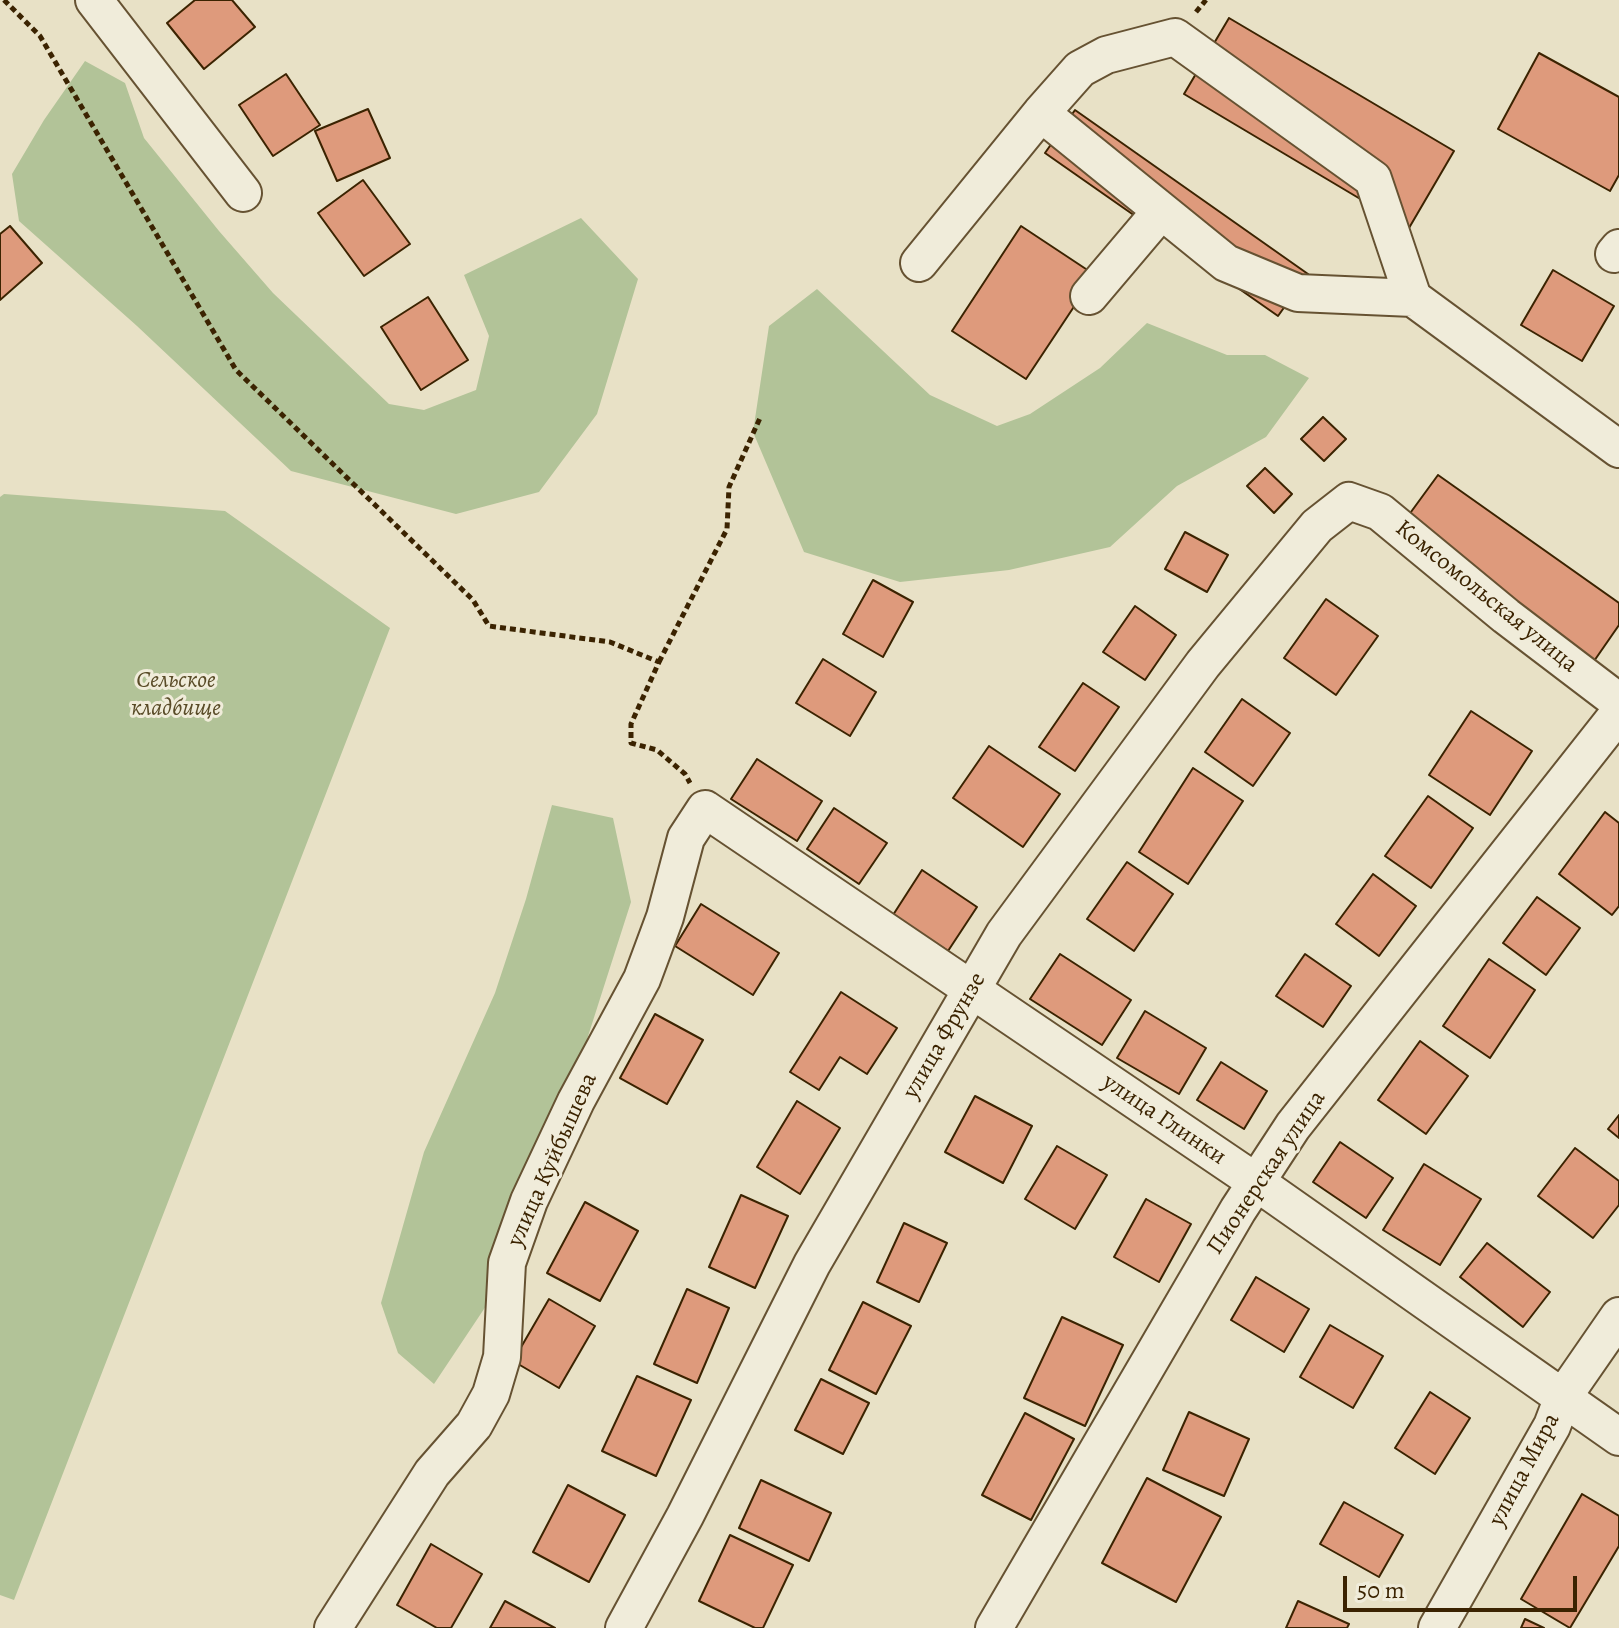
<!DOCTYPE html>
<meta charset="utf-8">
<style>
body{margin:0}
#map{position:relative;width:1619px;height:1628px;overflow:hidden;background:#e8e1c6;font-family:Alegreya,serif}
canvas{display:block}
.scale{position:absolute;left:1343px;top:1576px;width:234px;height:36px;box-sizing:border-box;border:4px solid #3b2301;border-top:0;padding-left:10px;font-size:24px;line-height:28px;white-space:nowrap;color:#3b2301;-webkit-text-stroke:6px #f0ecda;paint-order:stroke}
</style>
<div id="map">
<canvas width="1619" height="1628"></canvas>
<div class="scale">50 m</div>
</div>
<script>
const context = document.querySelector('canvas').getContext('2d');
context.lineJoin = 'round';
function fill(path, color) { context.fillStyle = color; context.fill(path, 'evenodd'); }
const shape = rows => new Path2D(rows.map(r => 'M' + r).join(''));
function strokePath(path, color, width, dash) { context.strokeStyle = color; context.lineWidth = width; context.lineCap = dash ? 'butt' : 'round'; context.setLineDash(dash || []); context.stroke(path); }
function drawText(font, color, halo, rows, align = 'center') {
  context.font = font + ' Alegreya,serif'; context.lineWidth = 6; context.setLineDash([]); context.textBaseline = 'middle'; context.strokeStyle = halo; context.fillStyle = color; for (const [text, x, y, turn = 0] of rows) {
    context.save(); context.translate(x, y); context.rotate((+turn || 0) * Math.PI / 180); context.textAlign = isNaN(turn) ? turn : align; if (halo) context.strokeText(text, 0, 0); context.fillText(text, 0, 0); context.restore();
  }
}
fill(shape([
 [85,61,125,83,144,138,219,231,273,293,389,404,424,410,476,390,489,336,464,275,581,218,638,279,597,414,539,492,456,514,291,471,137,326,19,221,12,174,44,120],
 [817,289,930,395,997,426,1030,414,1100,368,1147,323,1227,355,1265,355,1309,378,1266,437,1177,486,1110,547,1009,570,900,582,804,552,753,432,769,326],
 [4,494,225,511,390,628,14,1600,0,1595,0,497],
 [552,805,613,818,631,902,516,1261,434,1384,398,1353,381,1303,424,1152,495,993,526,899]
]), '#b2c398');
const building = shape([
 [195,0,232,0,255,27,204,69,167,23,195,0],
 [1229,18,1454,151,1409,228,1184,94,1229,18],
 [1539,53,1619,97,1619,175,1610,191,1498,129,1539,53],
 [286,74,320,125,273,156,239,105,286,74],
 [368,109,390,158,337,181,315,131,368,109],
 [1075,110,1308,274,1278,316,1045,153,1075,110],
 [363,180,410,244,364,276,318,213,363,180],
 [10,226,42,263,0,300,0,234,10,226],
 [1021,226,1095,275,1026,379,952,331,1021,226],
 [1553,270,1614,306,1582,361,1521,325,1553,270],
 [428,297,468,360,421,390,381,327,428,297],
 [1323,417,1346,439,1324,461,1301,439,1323,417],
 [1265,468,1292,494,1274,513,1247,486,1265,468],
 [1438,475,1619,603,1619,625,1592,664,1400,527,1438,475],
 [1185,532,1228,555,1207,592,1165,569,1185,532],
 [873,580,913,602,883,657,843,634,873,580],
 [1326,599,1378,636,1336,695,1284,658,1326,599],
 [1135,606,1176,635,1145,680,1103,652,1135,606],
 [823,659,876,692,850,736,796,703,823,659],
 [1083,683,1119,707,1075,771,1039,747,1083,683],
 [1242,699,1290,733,1253,786,1205,752,1242,699],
 [1471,711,1532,751,1490,815,1429,775,1471,711],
 [989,746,1060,794,1023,847,953,798,989,746],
 [757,759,822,801,797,841,731,799,757,759],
 [1193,768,1243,801,1188,884,1139,852,1193,768],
 [1428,796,1473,828,1431,888,1385,856,1428,796],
 [834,808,887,843,859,884,807,849,834,808],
 [1605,812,1619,823,1619,906,1612,915,1559,874,1605,812],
 [1127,862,1173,894,1134,951,1087,919,1127,862],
 [922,870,977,907,948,951,893,915,922,870],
 [1373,874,1416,906,1379,956,1336,924,1373,874],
 [1537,897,1580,928,1546,975,1503,943,1537,897],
 [701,904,779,953,753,995,675,946,701,904],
 [1060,954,1131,1000,1102,1045,1030,999,1060,954],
 [1305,954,1351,986,1323,1027,1276,996,1305,954],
 [1489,959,1535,990,1490,1058,1443,1026,1489,959],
 [841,992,897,1028,867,1074,840,1057,819,1090,790,1072,841,992],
 [1145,1011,1206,1048,1179,1094,1117,1058,1145,1011],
 [655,1014,703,1040,667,1104,620,1078,655,1014],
 [1420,1041,1468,1076,1426,1134,1378,1100,1420,1041],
 [1221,1062,1267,1091,1244,1129,1197,1100,1221,1062],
 [975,1096,1032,1126,1003,1183,945,1152,975,1096],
 [797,1101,840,1128,800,1194,757,1167,797,1101],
 [1619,1115,1619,1138,1608,1129,1619,1115],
 [1340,1142,1393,1178,1366,1218,1313,1182,1340,1142],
 [1057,1146,1107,1175,1075,1229,1025,1199,1057,1146],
 [1575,1148,1619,1181,1619,1205,1593,1238,1538,1196,1575,1148],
 [1424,1164,1481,1199,1440,1265,1383,1230,1424,1164],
 [741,1195,788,1216,755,1288,709,1267,741,1195],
 [1146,1199,1191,1224,1159,1282,1114,1257,1146,1199],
 [585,1202,638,1231,600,1301,547,1273,585,1202],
 [904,1223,947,1243,919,1302,877,1282,904,1223],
 [1487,1243,1550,1292,1523,1327,1460,1277,1487,1243],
 [1256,1277,1309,1309,1284,1352,1231,1320,1256,1277],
 [687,1289,729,1308,697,1383,654,1364,687,1289],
 [549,1299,595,1326,559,1388,513,1361,549,1299],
 [863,1302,911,1326,876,1394,829,1370,863,1302],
 [1062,1317,1123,1345,1085,1426,1024,1398,1062,1317],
 [1330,1325,1383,1356,1353,1408,1300,1377,1330,1325],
 [637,1376,691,1400,656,1476,602,1451,637,1376],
 [821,1379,869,1403,843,1454,795,1430,821,1379],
 [1430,1392,1470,1418,1435,1474,1395,1448,1430,1392],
 [1189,1412,1249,1439,1224,1496,1163,1470,1189,1412],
 [1025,1413,1074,1439,1031,1520,982,1495,1025,1413],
 [1147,1478,1221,1517,1176,1602,1102,1563,1147,1478],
 [761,1480,831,1513,809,1561,739,1528,761,1480],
 [568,1485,625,1515,589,1582,533,1552,568,1485],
 [1582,1494,1619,1516,1619,1546,1570,1628,1521,1599,1582,1494],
 [1344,1502,1403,1535,1379,1577,1320,1544,1344,1502],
 [730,1535,793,1565,763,1628,755,1628,699,1601,730,1535],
 [431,1544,482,1574,451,1628,437,1628,397,1605,431,1544],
 [505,1601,555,1628,490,1628,505,1601],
 [1298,1601,1349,1624,1347,1628,1286,1628,1298,1601],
 [1525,1619,1544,1628,1521,1628,1525,1619]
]);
fill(building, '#de9a7c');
strokePath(building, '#3b2301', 2);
const minor = shape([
 [94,0,243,193],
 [1614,254,1619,248],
 [919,263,1041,113],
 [1089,296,1161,211],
 [1413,298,1298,293,1226,263,1041,113,1080,69,1106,55,1175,37,1373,179,1413,298,1619,449],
 [333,1628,432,1473,474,1425,491,1394,502,1357,507,1263,529,1201,576,1101,642,979,665,917,686,838,705,809,1256,1182,1619,1437],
 [624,1628,685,1516,812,1264,1004,934,1203,664,1317,526,1349,501,1380,512,1506,616,1619,702],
 [994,1628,1238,1210,1293,1126,1619,713],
 [1437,1628,1552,1426,1563,1397,1619,1316]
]);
strokePath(minor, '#665232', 40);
strokePath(shape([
 [4,0,40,36,236,370,473,600,489,626,610,642,659,662,631,724,631,743,657,750,685,774,690,783],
 [1196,12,1206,0],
 [659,662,727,529,729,487,760,418]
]), '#3b2301', 5, [6, 4]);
strokePath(minor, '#f0ecda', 36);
drawText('24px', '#3b2301', '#f0ecda', [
 ["Комсомольская улица",1486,597,39],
 ["улица Фрунзе",945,1036,-60],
 ["улица Глинки",1164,1120,34],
 ["улица Куйбышева",553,1160,-66],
 ["Пионерская улица",1267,1173,-56],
 ["улица Мира",1525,1470,-62]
]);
drawText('italic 24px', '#594b27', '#f0ecda', [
 ["Сельское",176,681],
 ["кладбище",176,709]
]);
</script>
